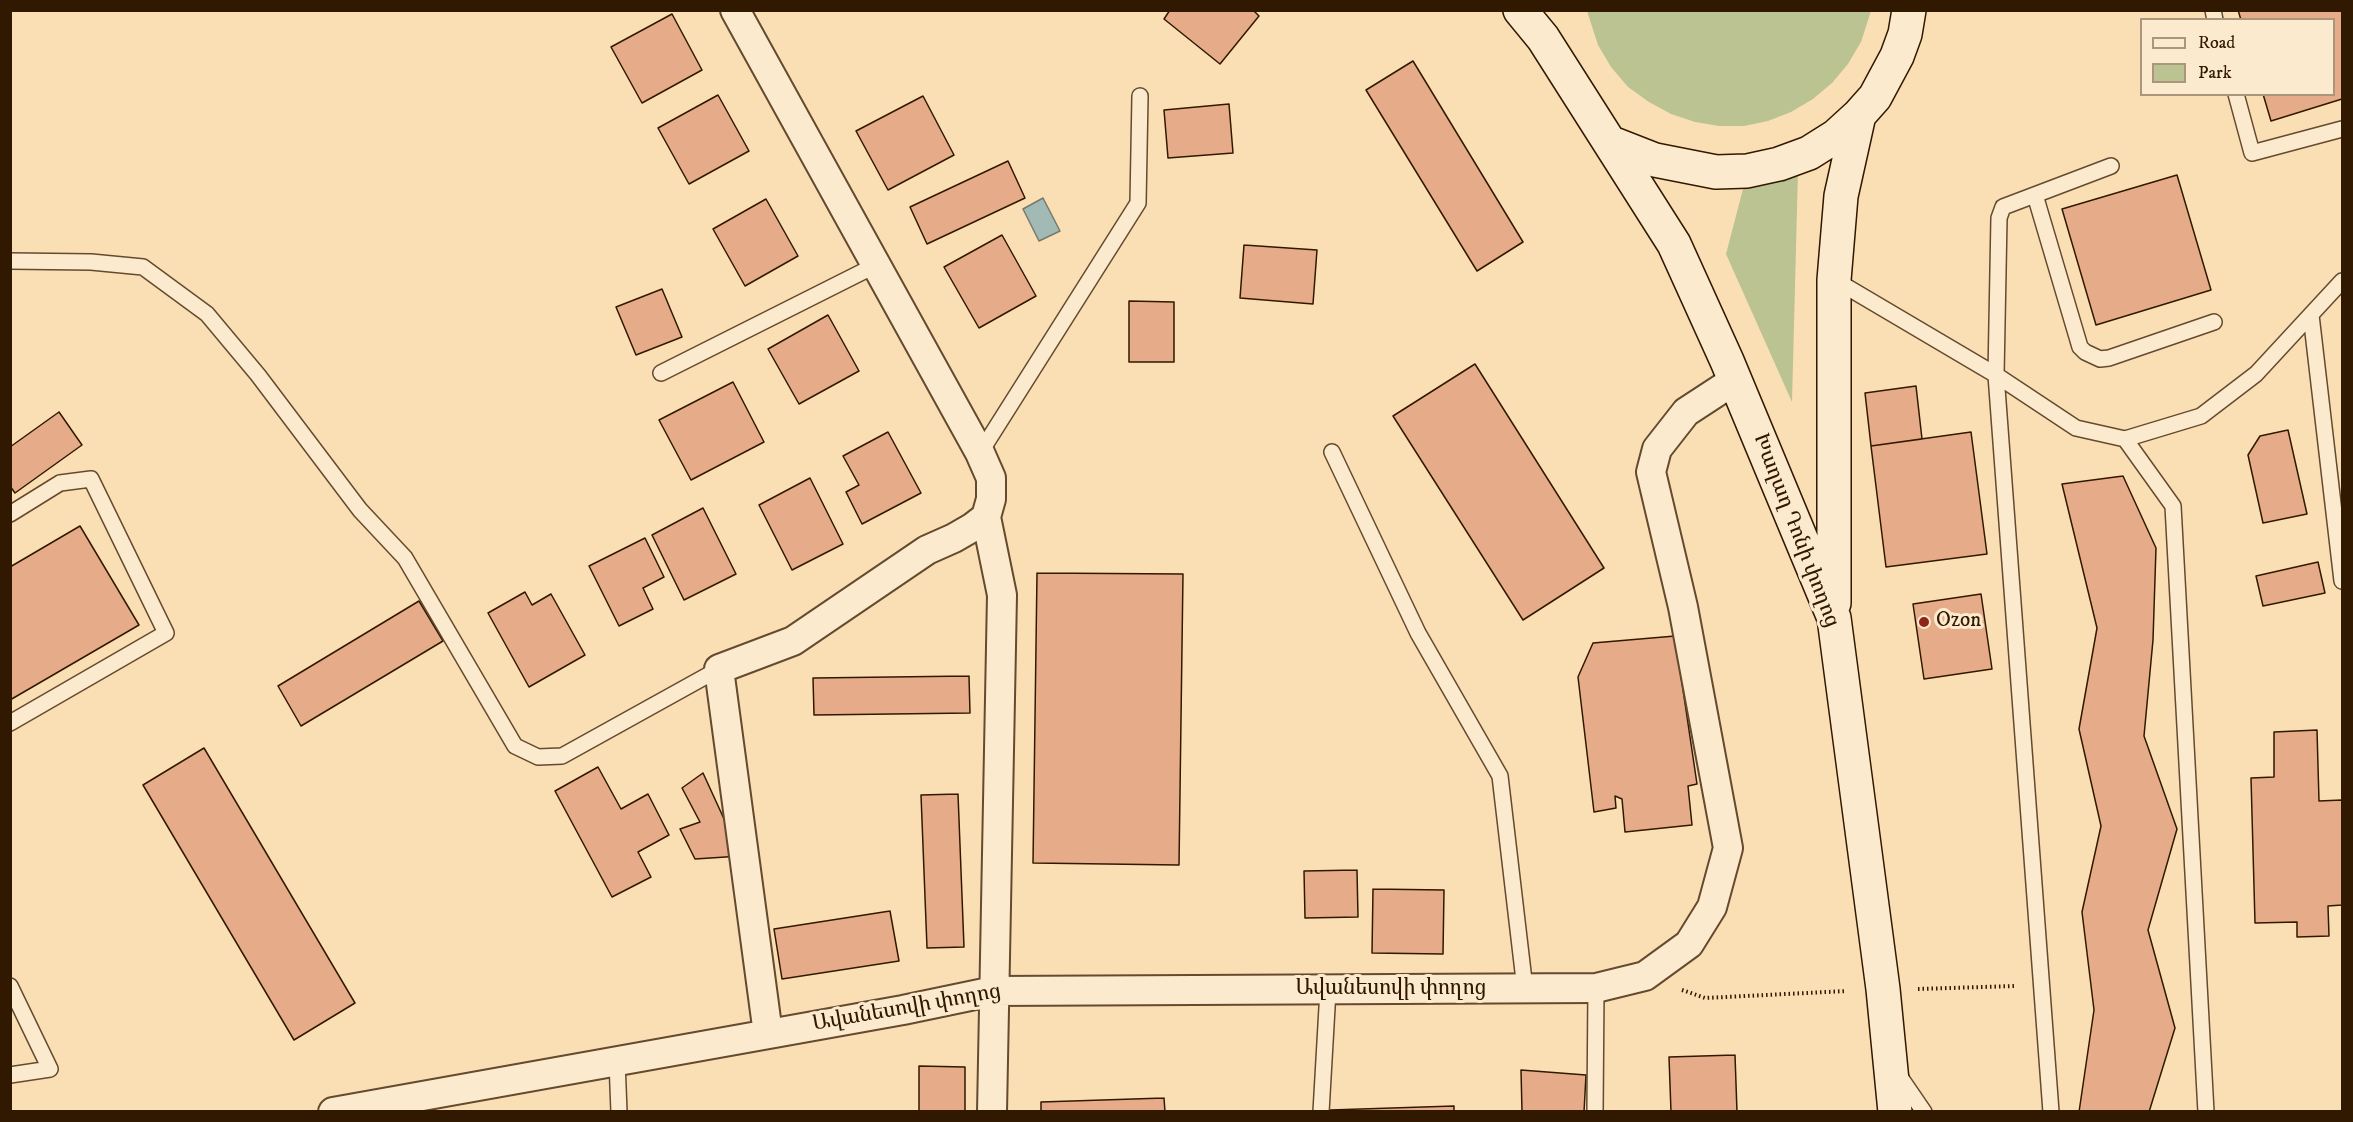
<!DOCTYPE html>
<meta charset="utf-8">
<style>
body{margin:0}
#map{position:relative;width:2353px;height:1122px;overflow:hidden;background:#fbdfb4;font-family:"IM FELL DW Pica",serif}
canvas{display:block}
.frame{position:absolute;inset:0;border:12px solid #311901;pointer-events:none}
.legend{position:absolute;left:2140px;top:18px;width:195px;height:78px;box-sizing:border-box;background:#fceace;border:2px solid #ab967c;margin:0;padding:8px 10px;list-style:none;font-size:18px;color:#311901}
.legend li{display:flex;align-items:center;gap:12px;height:30px}
.legend b{width:30px;border:2px solid #ab967c}
</style>
<div id="map">
<canvas width="2353" height="1122"></canvas>
<div class="frame"></div>
<ul class="legend">
<li><b style="height:8px;background:#fceace"></b>Road</li>
<li><b style="height:16px;background:#bac391"></b>Park</li>
</ul>
</div>
<script>
const context = document.querySelector('canvas').getContext('2d');
context.lineJoin = 'round';
function fill(path, color) { context.fillStyle = color; context.fill(path, 'evenodd'); }
const shape = rows => new Path2D(rows.map(r => 'M' + r).join(''));
function strokePath(path, color, width, dash) { context.strokeStyle = color; context.lineWidth = width; context.lineCap = dash ? 'butt' : 'round'; context.setLineDash(dash || []); context.stroke(path); }
function drawText(font, color, halo, rows, align = 'center') {
  context.font = font + ' "IM FELL DW Pica","Noto Serif Armenian",serif'; context.lineWidth = 6; context.setLineDash([]); context.textBaseline = 'middle'; context.strokeStyle = halo; context.fillStyle = color; for (const [text, x, y, turn = 0] of rows) {
    context.save(); context.translate(x, y); context.rotate((+turn || 0) * Math.PI / 180); context.textAlign = isNaN(turn) ? turn : align; if (halo) context.strokeText(text, 0, 0); context.fillText(text, 0, 0); context.restore();
  }
}
fill(shape([
 [1587,11,1587,10,1871,11,1861,42,1848,64,1832,83,1813,99,1791,112,1768,121,1744,126,1719,126,1695,122,1671,114,1649,102,1628,87,1611,67,1598,45],
 [1798,171,1792,402,1726,254,1743,189]
]), '#bac391');
const water = shape([
 [1043,198,1060,231,1039,241,1023,209,1043,198]
]);
fill(water, '#a2bab6');
strokePath(water, '#757a6e', 1.5);
const building = shape([
 [1170,10,1253,10,1259,16,1220,64,1164,19,1170,10],
 [2238,10,2342,10,2342,99,2271,121,2263,94,2334,94,2334,20,2241,20,2238,10],
 [672,14,702,70,642,103,611,47,672,14],
 [1413,61,1523,242,1477,271,1366,90,1413,61],
 [718,95,749,151,689,184,658,128,718,95],
 [923,96,954,155,888,190,856,131,923,96],
 [1229,104,1233,153,1168,158,1164,110,1229,104],
 [1008,161,1025,198,927,244,910,207,1008,161],
 [2177,175,2211,290,2096,325,2062,209,2177,175],
 [766,199,798,256,745,286,713,229,766,199],
 [1002,235,1036,296,979,328,944,267,1002,235],
 [1244,245,1317,250,1313,304,1240,298,1244,245],
 [662,289,682,337,636,355,616,307,662,289],
 [1129,301,1174,302,1174,362,1129,362,1129,301],
 [828,315,859,371,799,404,768,349,828,315],
 [1475,364,1604,568,1523,620,1393,416,1475,364],
 [733,382,764,442,691,480,659,420,733,382],
 [1916,386,1922,439,1871,446,1865,393,1916,386],
 [59,412,82,445,15,493,10,486,10,447,59,412],
 [2288,430,2307,514,2263,523,2248,455,2260,436,2288,430],
 [888,432,921,493,862,524,846,492,859,485,843,456,888,432],
 [1971,432,1987,554,1886,567,1871,446,1971,432],
 [2123,476,2156,548,2153,640,2144,736,2177,829,2148,930,2175,1028,2149,1112,2079,1112,2094,1010,2082,912,2101,826,2079,729,2097,628,2062,484,2123,476],
 [810,478,843,544,792,570,759,505,810,478],
 [703,508,736,574,684,600,652,535,703,508],
 [80,526,139,625,10,700,10,567,80,526],
 [645,538,664,577,643,588,653,609,619,626,589,566,645,538],
 [2318,562,2325,593,2263,606,2256,576,2318,562],
 [1037,573,1183,574,1179,865,1033,863,1037,573],
 [525,592,532,605,551,594,585,655,529,687,488,613,525,592],
 [1981,594,1992,669,1924,679,1913,604,1981,594],
 [419,601,443,641,301,726,278,686,419,601],
 [1675,636,1697,784,1688,786,1692,825,1625,832,1622,799,1615,796,1616,808,1594,812,1578,677,1593,643,1675,636],
 [969,676,970,713,814,715,813,678,969,676],
 [2317,730,2319,801,2342,800,2342,905,2328,906,2329,936,2297,937,2297,922,2255,923,2251,778,2274,777,2274,732,2317,730],
 [204,748,355,1003,294,1040,143,785,204,748],
 [598,767,621,809,648,794,669,835,638,852,651,877,612,897,555,791,598,767],
 [703,773,741,856,695,859,680,829,700,822,682,788,703,773],
 [958,794,964,947,927,948,921,795,958,794],
 [1357,870,1358,917,1305,918,1304,871,1357,870],
 [1373,889,1444,890,1443,954,1372,953,1373,889],
 [890,911,899,961,782,979,774,929,890,911],
 [1735,1055,1737,1112,1671,1112,1669,1057,1735,1055],
 [919,1066,965,1067,965,1112,919,1112,919,1066],
 [1521,1070,1586,1075,1584,1112,1522,1112,1521,1070],
 [1164,1098,1165,1112,1041,1112,1041,1102,1164,1098],
 [1454,1106,1454,1112,1330,1112,1330,1110,1454,1106]
]);
fill(building, '#e6ab89');
strokePath(building, '#311901', 1.5);
const lane = shape([
 [2213,10,2215,20],
 [2236,94,2252,153,2342,129],
 [2035,195,2080,347,2085,352,2100,359,2109,358,2214,322],
 [10,261,91,262,143,267,207,314,258,375,360,510,405,558,515,746,538,757,562,756,719,669],
 [1835,280,1996,375,2076,428,2125,439,2201,416,2256,374,2342,281],
 [2311,315,2342,581],
 [661,373,876,265],
 [2125,439,2173,506,2206,1112],
 [1332,452,1418,633,1500,776,1525,989],
 [980,453,1138,203,1140,96],
 [10,514,60,483,91,479,166,633,10,723],
 [10,986,50,1069,10,1075],
 [617,1061,619,1112],
 [1898,1074,1924,1112],
 [1321,1112,1328,990],
 [1595,1112,1596,988],
 [2051,1112,1996,375,1999,218,2003,207,2111,166]
]);
const street = shape([
 [735,10,980,453,991,478,991,499,986,517,973,527,954,538,927,550,793,641,719,669,768,1034],
 [986,517,1002,595,992,1112],
 [333,1112,903,1010,994,991,1596,988,1645,976,1689,944,1712,907,1728,848,1683,607,1651,472,1657,449,1686,412,1735,380]
]);
const secondary = shape([
 [1520,10,1543,38,1674,244,1727,361,1834,618,1883,989,1895,1112],
 [1609,142,1655,160,1716,172,1747,171,1779,164,1809,153,1836,136,1859,115,1875,97,1897,56,1905,34,1909,10],
 [1834,603,1834,280,1841,196,1859,115]
]);
strokePath(lane, '#644a2e', 18);
strokePath(street, '#644a2e', 32);
strokePath(secondary, '#311901', 36);
strokePath(shape([
 [1918,989,2015,986],
 [1682,990,1705,998,1847,991]
]), '#311901', 4, [1.5, 3]);
strokePath(lane, '#fceace', 15);
strokePath(street, '#fceace', 28);
strokePath(secondary, '#fceace', 33);
for (const [x, y, r, color] of [
 [1924,622,6,"#8f2418"]
]) { const dot = new Path2D(); dot.arc(x, y, r, 0, 2 * Math.PI); context.fillStyle = color; context.fill(dot); strokePath(dot, '#fceace', 2); }
drawText('21px', '#311901', '#fceace', [
 ["Խաղաղ Դոնի փողոց",1795,531,69],
 ["Ավանեսովի փողոց",1391,990],
 ["Ավանեսովի փողոց",907,1009,-10]
]);
drawText('21px', '#311901', '#fceace', [
 ["Ozon",1936,622]
], 'left');
</script>
